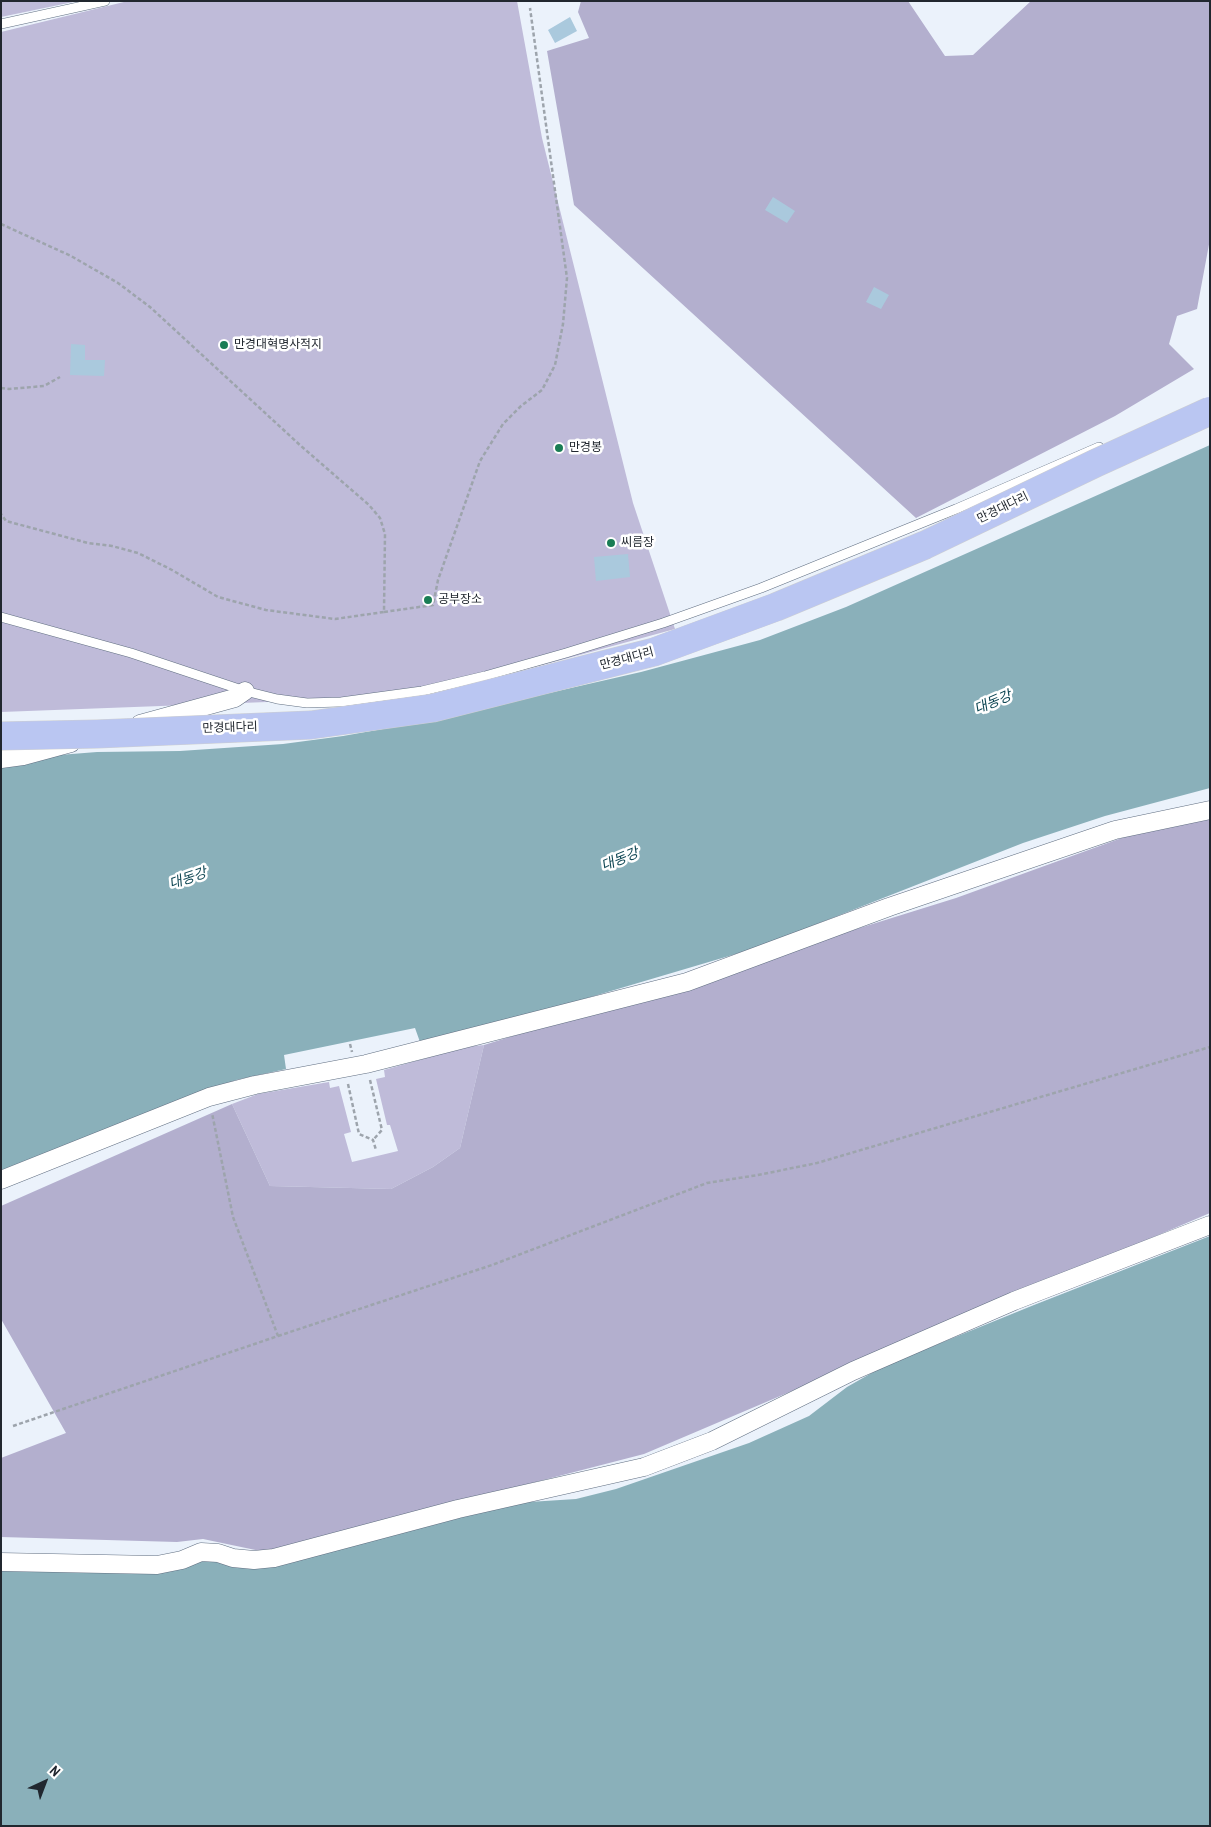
<!DOCTYPE html>
<meta charset="utf-8">
<style>
body{margin:0}
#map{position:relative;width:1211px;height:1827px;overflow:hidden;background:#ebf2fb;font-family:"Archivo Narrow",sans-serif}
canvas{display:block}
.frame{position:absolute;inset:0;border:2px solid #21272f;pointer-events:none}
.north{position:absolute;left:20px;top:1757px;width:50px;height:50px;-webkit-text-stroke:4px #fff;paint-order:stroke;rotate:43deg;font-size:14px;font-weight:700;line-height:20px;text-align:center;color:#21272f}
.north::after{content:'';display:block;margin:auto;width:18px;height:22px;background:#21272f;clip-path:polygon(50% 0,100% 100%,50% 72%,0 100%)}
</style>
<div id="map">
<canvas width="1211" height="1827"></canvas>
<div class="frame"></div>
<div class="north">N</div>
</div>
<script>
const context = document.querySelector('canvas').getContext('2d');
context.lineJoin = 'round';
function fill(path, color) { context.fillStyle = color; context.fill(path, 'evenodd'); }
const shape = rows => new Path2D(rows.map(r => 'M' + r).join(''));
function strokePath(path, color, width, dash) { context.strokeStyle = color; context.lineWidth = width; context.lineCap = dash ? 'butt' : 'round'; context.setLineDash(dash || []); context.stroke(path); }
function drawText(font, color, halo, rows, align = 'center') {
  context.font = font + ' "Archivo Narrow","Noto Sans KR",sans-serif'; context.lineWidth = 5; context.setLineDash([]); context.textBaseline = 'middle'; context.strokeStyle = halo; context.fillStyle = color; for (const [text, x, y, turn = 0] of rows) {
    context.save(); context.translate(x, y); context.rotate((+turn || 0) * Math.PI / 180); context.textAlign = isNaN(turn) ? turn : align; if (halo) context.strokeText(text, 0, 0); context.fillText(text, 0, 0); context.restore();
  }
}
fill(shape([
 [1,1,78,1,1,17],
 [128,1,517,1,542,138,633,503,675,629,451,690,294,701,1,712,1,32],
 [484,1045,460,1148,433,1167,391,1189,270,1186,232,1104,258,1094,329,1082,330,1088,339,1086,351,1132,344,1134,352,1162,398,1151,390,1125,387,1125,376,1079,385,1077,384,1070,465,1047]
]), '#bfbbd9');
fill(shape([
 [581,1,908,1,945,56,973,55,1031,1,1210,1,1210,239,1197,309,1177,316,1169,344,1194,369,1115,416,916,518,574,205,547,51,589,38,578,12],
 [1210,806,1210,1213,644,1454,265,1552,203,1539,177,1542,1,1537,1,1458,66,1433,1,1319,1,1206,232,1104,270,1186,391,1189,433,1167,460,1148,484,1045,956,898]
]), '#b3afce');
fill(shape([
 [1210,445,1210,788,1105,816,1023,843,756,948,530,1015,420,1042,415,1028,284,1055,286,1069,236,1080,1,1172,1,762,34,757,97,752,180,751,283,744,343,736,422,722,641,672,760,640,846,607],
 [1210,1236,1210,1826,1,1826,1,1566,205,1556,237,1567,473,1512,529,1502,576,1499,616,1489,749,1443,809,1416,847,1387,884,1366,1034,1305]
]), '#8ab0ba');
fill(shape([
 [570,17,577,31,555,43,548,30],
 [773,197,795,211,787,223,765,210],
 [874,287,889,295,881,309,866,302],
 [71,344,85,345,85,360,105,360,104,376,70,375],
 [628,554,630,577,596,581,594,557]
]), '#aac9dd');
const lane = shape([
 [1,24,105,1],
 [1,617,131,653,245,691,277,699,307,703,341,702,422,691,485,676,566,653,663,623,761,588,956,509,1099,447]
]);
const street = shape([
 [140,724,235,698,245,691],
 [1,759,23,756,71,743],
 [1,1180,209,1097,255,1085,366,1064,687,982,889,907,1115,830,1210,810],
 [1,1562,157,1565,182,1560,201,1552,218,1553,233,1558,254,1560,274,1558,458,1509,644,1467,712,1441,853,1371,1014,1301,1210,1225]
]);
strokePath(lane, '#616f82', 10);
strokePath(street, '#616f82', 19);
strokePath(shape([
 [1,224,71,256,118,283,150,307,301,446,369,505,380,518,385,534,384,612,335,619,266,610,218,597,172,570,138,553,112,546,88,543,6,521,1,514],
 [1,388,9,389,44,386,60,377],
 [384,612,433,605,438,580,480,461,503,424,521,406,542,390,555,365,563,324,567,278,530,8],
 [350,1044,352,1052],
 [370,1080,382,1130,373,1140],
 [348,1084,359,1134,373,1140,376,1150],
 [278,1336,492,1265,707,1183,758,1175,817,1163,1210,1047],
 [13,1426,278,1336,233,1217,212,1113]
]), '#9da4ac', 2.5, [4, 2.5]);
strokePath(lane, '#fff', 9);
strokePath(street, '#fff', 18);
const highwayBridge = shape([
 [1,736,97,734,311,725,433,708,654,652,776,607,925,545,1096,463,1210,411]
]);
strokePath(highwayBridge, '#cecfd1', 29, []);
strokePath(highwayBridge, '#bac6f2', 28);
for (const [x, y, r, color] of [
 [224,345,5,"#1a7d55"],
 [559,448,5,"#1a7d55"],
 [611,543,5,"#1a7d55"],
 [428,600,5,"#1a7d55"]
]) { const dot = new Path2D(); dot.arc(x, y, r, 0, 2 * Math.PI); context.fillStyle = color; context.fill(dot); strokePath(dot, '#fff', 2); }
drawText('12px', '#21272f', '#fff', [
 ["만경대혁명사적지",234,345],
 ["만경봉",569,448],
 ["씨름장",621,543],
 ["공부장소",438,600]
], 'left');
drawText('12px', '#21272f', '#fff', [
 ["만경대다리",1003,508,-26],
 ["만경대다리",627,659,-15],
 ["만경대다리",230,728,-2]
]);
drawText('italic 14px', '#0e4653', '#fff', [
 ["대동강",993,703,-23],
 ["대동강",620,860,-22],
 ["대동강",188,879,-19]
]);
</script>
